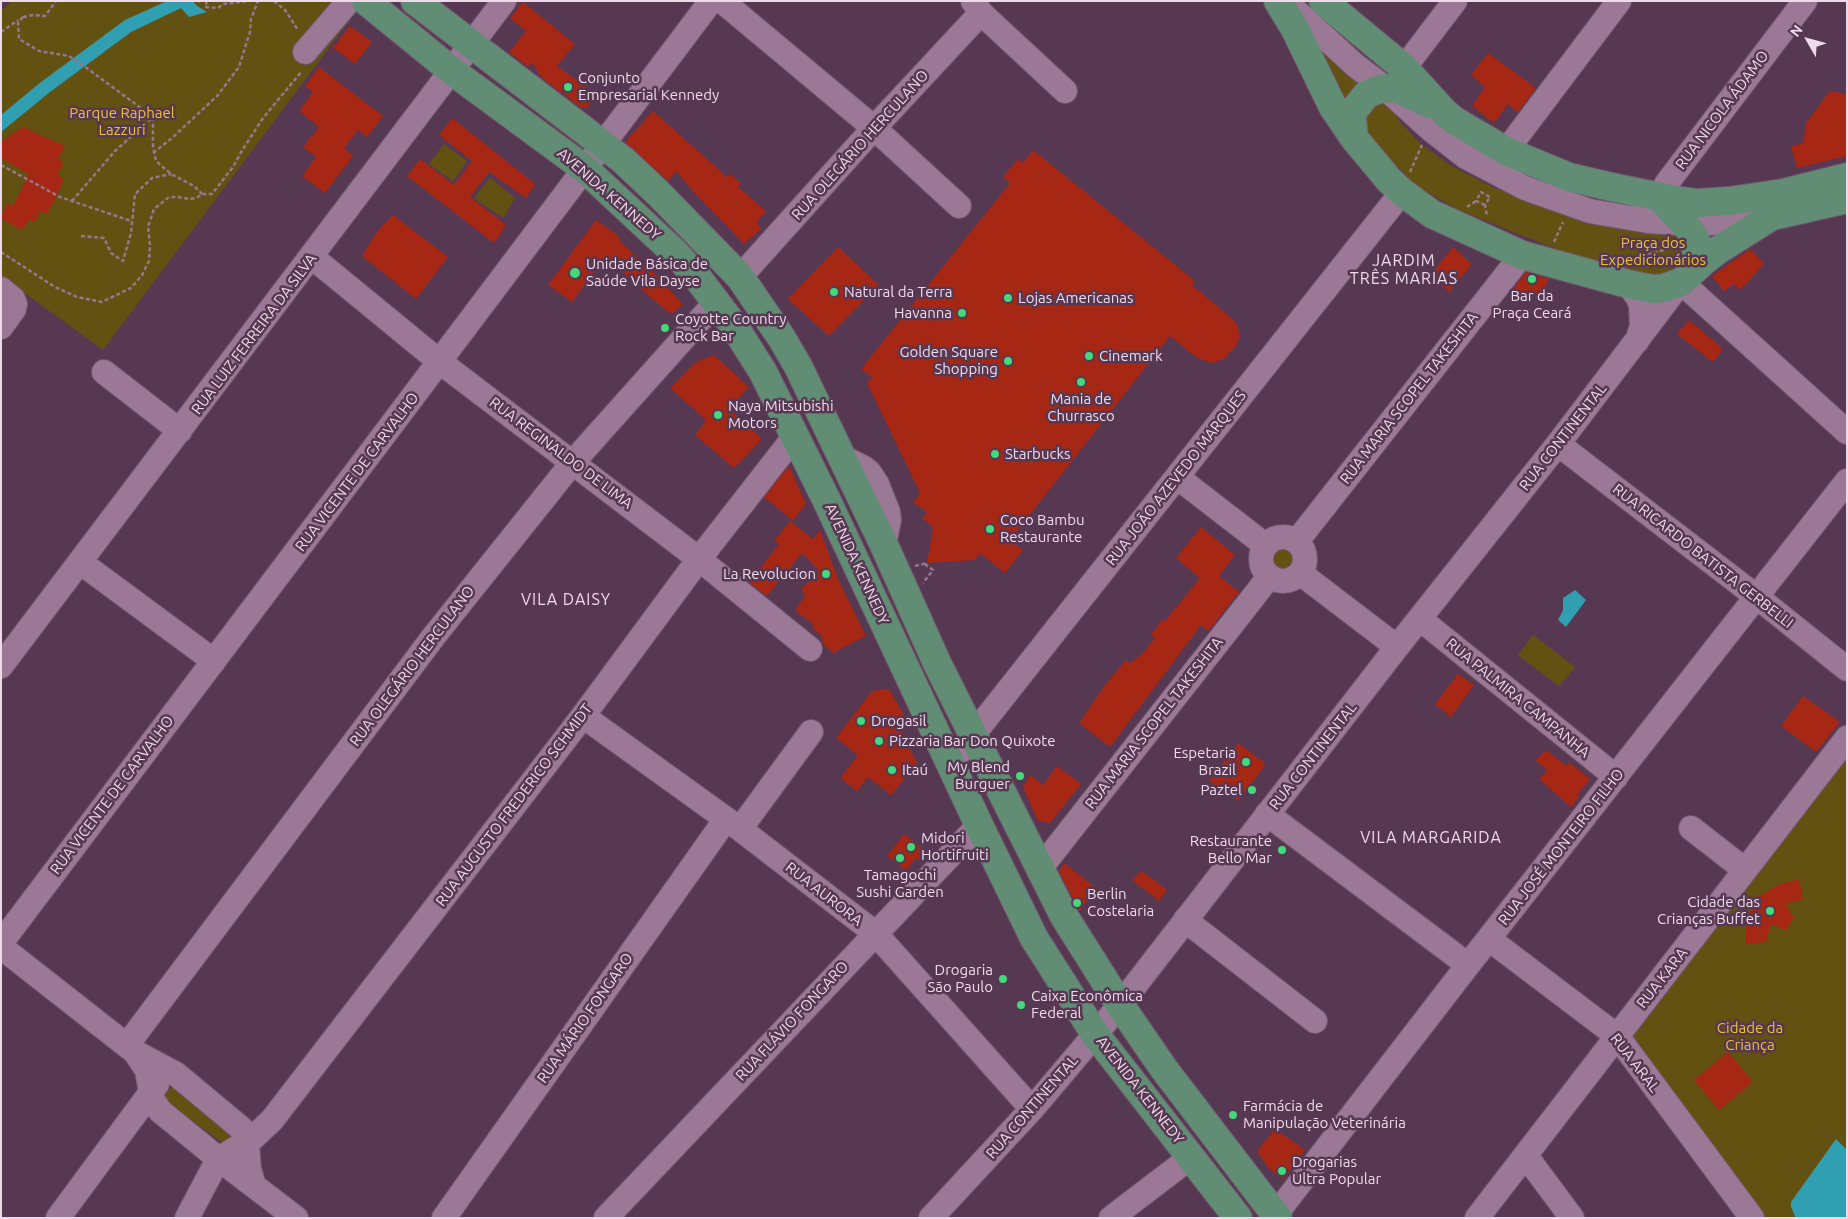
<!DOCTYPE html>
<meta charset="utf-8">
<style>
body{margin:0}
#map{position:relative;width:1848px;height:1219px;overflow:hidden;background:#573852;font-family:Ubuntu,sans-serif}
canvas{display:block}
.frame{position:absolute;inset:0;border:2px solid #eedaea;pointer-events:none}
.north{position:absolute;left:1783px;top:15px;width:50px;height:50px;-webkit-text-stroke:4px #573852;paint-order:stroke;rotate:308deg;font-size:14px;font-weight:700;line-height:20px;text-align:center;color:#eedaea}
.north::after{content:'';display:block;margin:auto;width:18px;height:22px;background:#eedaea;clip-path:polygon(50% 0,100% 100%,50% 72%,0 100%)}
</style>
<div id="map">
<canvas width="1848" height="1219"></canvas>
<div class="frame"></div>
<div class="north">N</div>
</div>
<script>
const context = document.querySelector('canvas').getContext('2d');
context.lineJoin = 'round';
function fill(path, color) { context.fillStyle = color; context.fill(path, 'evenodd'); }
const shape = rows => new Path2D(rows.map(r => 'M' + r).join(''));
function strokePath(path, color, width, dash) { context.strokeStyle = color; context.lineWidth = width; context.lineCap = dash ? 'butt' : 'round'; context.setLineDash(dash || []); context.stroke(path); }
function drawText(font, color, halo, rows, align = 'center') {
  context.font = font + ' Ubuntu,sans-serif'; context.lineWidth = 5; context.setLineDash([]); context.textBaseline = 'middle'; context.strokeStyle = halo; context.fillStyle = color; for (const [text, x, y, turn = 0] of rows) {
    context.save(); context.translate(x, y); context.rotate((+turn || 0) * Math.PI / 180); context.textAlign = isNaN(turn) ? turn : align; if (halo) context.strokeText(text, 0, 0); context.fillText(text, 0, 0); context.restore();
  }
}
fill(shape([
 [12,1,334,1,352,17,103,350,1,276,1,11],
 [1297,21,1363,76,1339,104],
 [1382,101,1393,103,1398,120,1421,144,1448,164,1494,188,1544,199,1589,224,1629,225,1662,229,1682,237,1684,252,1676,265,1670,270,1654,276,1639,274,1566,253,1457,209,1424,190,1411,180,1370,140,1365,128,1366,118,1369,111,1374,104],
 [444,144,467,161,453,181,429,164],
 [490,178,515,198,503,218,474,198],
 '1266 559a17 17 0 1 1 34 0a17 17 0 1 1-34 0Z',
 [1533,635,1575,667,1559,686,1518,655],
 [1847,754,1847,1218,1765,1218,1627,1036],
 [173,1084,238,1132,227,1146,163,1099]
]), '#635112');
fill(shape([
 [167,1,193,1,197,6,207,12,189,17,181,8,131,32,50,92,1,132,1,115,41,82,125,20],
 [1575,590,1586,600,1566,627,1558,620,1563,610,1563,598],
 [1836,1139,1847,1150,1847,1218,1796,1218,1791,1207,1791,1202]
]), '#309fb2');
fill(shape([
 [523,2,575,44,557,66,597,95,587,108,580,107,564,94,565,92,559,91,541,77,532,62,528,67,509,52,526,31,510,18],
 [350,26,372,42,355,64,333,48],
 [1488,53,1536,88,1518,112,1508,104,1494,123,1472,106,1485,87,1471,75],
 [319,67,383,116,367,137,358,130,344,148,353,156,325,193,302,176,316,157,303,147,319,127,299,111,313,92,305,86],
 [1830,91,1847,94,1847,156,1797,168,1791,146,1803,143,1806,123],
 [653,111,727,177,730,174,741,183,738,187,766,211,757,222,761,229,744,244,691,189,676,171,668,181,625,142],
 [452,118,535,184,526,198,489,172,470,197,506,225,494,243,407,176,420,159,454,185,472,161,439,135],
 [23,127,65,146,58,159,64,162,57,175,64,179,55,199,47,214,40,211,35,222,29,219,23,230,1,219,1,216,8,203,13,206,29,174,1,158,1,142],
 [1033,150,1195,281,1192,285,1236,322,1240,337,1235,347,1224,359,1212,363,1197,358,1170,336,1010,540,1023,550,1005,573,980,553,975,560,927,563,933,527,922,518,927,512,913,502,920,493,867,383,872,377,861,369,1010,183,1003,177,1018,159,1023,163],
 [393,215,448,257,416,299,362,256,376,233],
 [596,220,620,237,618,239,655,274,683,304,671,314,643,291,606,255,572,302,548,285],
 [838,247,879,285,829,336,788,299],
 [1453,247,1472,264,1449,292,1430,275],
 [1750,249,1764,264,1740,290,1734,284,1724,291,1712,276],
 [1526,272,1549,279,1538,298,1529,292,1523,296,1513,289],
 [1689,320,1723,349,1713,362,1677,334],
 [714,355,749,387,729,409,762,439,734,468,695,435,706,420,670,388,696,362],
 [789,466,806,504,793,521,764,497],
 [790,521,813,539,820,530,838,579,866,636,838,650,835,654,823,644,822,636,811,627,814,624,795,611,805,596,801,589,819,571,802,553,767,596,749,582,779,544,774,541],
 [1201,527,1235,555,1219,576,1239,592,1208,631,1201,625,1110,747,1079,723,1105,685,1126,660,1130,663,1142,654,1155,638,1151,634,1163,619,1165,621,1200,578,1176,558],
 [1458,674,1474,685,1451,717,1435,704],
 [889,689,909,724,902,733,917,763,891,795,868,777,857,791,840,778,858,755,836,738,872,691],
 [1803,696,1840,722,1816,752,1781,726],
 [1238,743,1266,764,1238,801,1209,781],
 [1546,750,1567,766,1569,762,1590,779,1577,795,1579,797,1571,807,1539,779,1547,770,1535,760],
 [1057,766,1081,784,1050,823,1038,821,1023,787,1030,775,1043,785],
 [904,834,926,851,919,860,916,858,906,870,887,856],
 [1064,863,1097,889,1079,911,1059,871],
 [1142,871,1167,890,1159,901,1132,880],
 [1799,879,1803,899,1785,904,1794,917,1786,930,1771,924,1766,942,1746,944,1746,921,1756,898,1778,885],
 [1728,1052,1753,1082,1719,1110,1694,1080],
 [1275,1129,1305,1150,1283,1179,1269,1169,1257,1151]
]), '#a62713');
const minor = shape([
 [722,1,874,128,959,206],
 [973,1,981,13,1065,91],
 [1285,1,1356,66,1384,87,1429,128,1466,157,1525,188,1590,211,1648,221,1694,224,1743,221,1768,217],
 [305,52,349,1],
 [1404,68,1455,1],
 [1506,151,1619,1],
 [1643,202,1659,197,1667,183,1805,1],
 [312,257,440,362,699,559,810,649],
 [740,277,874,128,981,13],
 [1628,284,1639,299,1641,307,1642,326,1637,341],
 [1,289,13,299,15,304,14,309,1,327],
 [104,372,180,431],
 [1558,444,1757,597,1847,669],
 [842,457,864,468,869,472,877,484,888,512,889,520,884,545],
 [1177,477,1265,545],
 '1261 559a22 22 0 1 1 44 0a22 22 0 1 1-44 0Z',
 [1297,541,1522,255],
 [80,562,214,661],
 [1300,573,1397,647],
 [1420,619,1616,777],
 [1,666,504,1],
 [583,716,740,829,875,933,1032,1109],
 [950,764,1402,192],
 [1267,814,1468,965],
 [1691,828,1745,870],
 [740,829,811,732],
 [1039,870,1269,577],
 [1185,920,1315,1021],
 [1489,939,1617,1036,1752,1218],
 [1,943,711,1],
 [1,947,135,1052,176,1074,242,1129,245,1133,247,1143,249,1169,254,1186],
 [127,1045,434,636,573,462,716,302],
 [135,1052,147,1070,152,1099,160,1111,220,1160,296,1218],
 [1526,1156,1572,1218],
 [58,1218,157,1084],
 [187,1218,215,1165,224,1156,254,1137,272,1120,583,716,699,559,795,436],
 [444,1218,726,819],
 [606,1218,979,825],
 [931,1218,1032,1109,1120,1005,1397,647,1558,444,1681,282,1847,432],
 [1111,1218,1191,1157],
 [1276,1218,1276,1214,1468,965,1847,481],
 [1477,1218,1847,738]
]);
const major = shape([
 [366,1,452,71,585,169,675,253,697,277,734,326,763,372,826,499,979,825,1034,938,1095,1034,1238,1218],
 [415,1,623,160,658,193,740,277,781,337,798,366,884,545,937,663,1064,916,1120,1005,1164,1069,1278,1218],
 [1278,1,1295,29,1333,107,1354,138,1389,180,1402,192,1432,214,1522,255,1628,284,1653,289,1664,288,1681,282,1705,260,1718,250,1772,216,1847,199],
 [1323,1,1404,68,1444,112,1455,121,1506,151,1569,177,1616,188,1676,200,1697,203,1729,201,1783,193,1847,177],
 [1354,138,1352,117,1354,110,1366,95,1374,91,1385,88,1398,89,1430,104],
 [1659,197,1689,229,1696,240,1696,252,1691,272]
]);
strokePath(minor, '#71566d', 26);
strokePath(major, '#71566d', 30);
strokePath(shape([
 [207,1,205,7,218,8,223,4,250,1],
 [274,1,285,10,298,30],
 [198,2,200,1],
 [23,17,18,22,19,39,39,51,69,56,80,63,153,117,153,146,156,161,171,174,194,186,202,194],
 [23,17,33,15,45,16,56,1],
 [1,32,18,20],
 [153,153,172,138,217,96,239,67,250,32,251,19,258,1],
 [1,165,60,197,131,221],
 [1410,172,1422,145],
 [72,201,115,151,153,117],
 [1485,205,1476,201,1481,192,1490,197,1485,205,1487,216],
 [1467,207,1476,201],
 [81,236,104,238,111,253,123,261,131,233,135,194,152,178,171,174],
 [1554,242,1563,222],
 [1,252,55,287,77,297,102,302,131,288,142,275,149,261,150,245,148,227,154,209,169,197,178,197,189,199,196,198,202,194,212,194,233,167,243,149,263,118,302,71],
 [1630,263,1643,256,1674,247],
 [915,566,927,563,926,565,933,570,923,583]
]), '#93788f', 2.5, [4, 2.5]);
strokePath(minor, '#9b7996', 24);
strokePath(major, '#608d73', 28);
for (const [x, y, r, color] of [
 [568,87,5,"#44d77b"],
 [575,273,6,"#44d77b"],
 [1532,279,5,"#44d77b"],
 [834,292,5,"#44d77b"],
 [1008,298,5,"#44d77b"],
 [962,313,5,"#44d77b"],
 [665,328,5,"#44d77b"],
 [1089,356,5,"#44d77b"],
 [1008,361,5,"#44d77b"],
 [1081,382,5,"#44d77b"],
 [718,415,5,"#44d77b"],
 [995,454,5,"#44d77b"],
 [990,529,5,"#44d77b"],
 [826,574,5,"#44d77b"],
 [861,721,5,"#44d77b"],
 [879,741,5,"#44d77b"],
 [1246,762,5,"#44d77b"],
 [892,770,5,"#44d77b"],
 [1020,776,5,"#44d77b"],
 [1252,790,5,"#44d77b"],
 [911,847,5,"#44d77b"],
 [1282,850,5,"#44d77b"],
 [900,858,5,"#44d77b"],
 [1077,903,5,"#44d77b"],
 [1770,911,5,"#44d77b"],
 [1003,979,5,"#44d77b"],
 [1021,1005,5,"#44d77b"],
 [1233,1115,5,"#44d77b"],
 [1282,1171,5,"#44d77b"]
]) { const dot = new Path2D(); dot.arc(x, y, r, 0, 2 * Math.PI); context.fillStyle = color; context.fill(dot); strokePath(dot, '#573852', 2); }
drawText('15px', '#eedaea', '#573852', [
 ["Conjunto",578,78],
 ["Empresarial Kennedy",578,95],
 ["Unidade Básica de",586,264],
 ["Saúde Vila Dayse",586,281],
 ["Natural da Terra",844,292],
 ["Bar da",1532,296,"center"],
 ["Praça Ceará",1532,313,"center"],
 ["Lojas Americanas",1018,298],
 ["Havanna",952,313,"right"],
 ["Coyotte Country",675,319],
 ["Rock Bar",675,336],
 ["Golden Square",998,352,"right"],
 ["Shopping",998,369,"right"],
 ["Cinemark",1099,356],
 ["Mania de",1081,399,"center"],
 ["Churrasco",1081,416,"center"],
 ["Naya Mitsubishi",728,406],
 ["Motors",728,423],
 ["Starbucks",1005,454],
 ["Coco Bambu",1000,520],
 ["Restaurante",1000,537],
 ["La Revolucion",816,574,"right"],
 ["Drogasil",871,721],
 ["Pizzaria Bar Don Quixote",889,741],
 ["Espetaria",1236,753,"right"],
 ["Brazil",1236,770,"right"],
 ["My Blend",1010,767,"right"],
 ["Burguer",1010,784,"right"],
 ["Itaú",902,770],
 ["Paztel",1242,790,"right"],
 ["Midori",921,838],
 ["Hortifruiti",921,855],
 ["Restaurante",1272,841,"right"],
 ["Bello Mar",1272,858,"right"],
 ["Tamagochi",900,875,"center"],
 ["Sushi Garden",900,892,"center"],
 ["Berlin",1087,894],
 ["Costelaria",1087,911],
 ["Cidade das",1760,902,"right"],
 ["Crianças Buffet",1760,919,"right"],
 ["Drogaria",993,970,"right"],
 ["São Paulo",993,987,"right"],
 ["Caixa Econômica",1031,996],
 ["Federal",1031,1013],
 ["Farmácia de",1243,1106],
 ["Manipulação Veterinária",1243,1123],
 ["Drogarias",1292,1162],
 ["Ultra Popular",1292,1179]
], 'left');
drawText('15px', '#eedaea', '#573852', [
 ["RUA NICOLA ÁDAMO",1722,110,-53],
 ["RUA OLEGÁRIO HERCULANO",860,145,-48],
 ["AVENIDA KENNEDY",609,194,41],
 ["RUA LUIZ FERREIRA DA SILVA",254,334,-53],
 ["RUA MARIA SCOPEL TAKESHITA",1409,398,-52],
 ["RUA CONTINENTAL",1563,437,-52],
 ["RUA REGINALDO DE LIMA",561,453,37],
 ["RUA VICENTE DE CARVALHO",357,472,-53],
 ["RUA JOÃO AZEVEDO MARQUES",1176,478,-52],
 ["RUA RICARDO BATISTA GERBELLI",1703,556,38],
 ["AVENIDA KENNEDY",857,564,65],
 ["RUA OLEGÁRIO HERCULANO",412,666,-53],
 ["RUA PALMIRA CAMPANHA",1518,698,39],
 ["RUA MARIA SCOPEL TAKESHITA",1154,723,-52],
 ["RUA CONTINENTAL",1313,756,-52],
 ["RUA VICENTE DE CARVALHO",112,795,-53],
 ["RUA AUGUSTO FREDERICO SCHMIDT",514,805,-53],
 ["RUA JOSÉ MONTEIRO FILHO",1561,847,-52],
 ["RUA AURORA",824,894,38],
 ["RUA KARA",1662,978,-52],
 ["RUA MÁRIO FONGARO",585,1018,-55],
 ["RUA FLÁVIO FONGARO",792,1021,-47],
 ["RUA ARAL",1635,1063,52],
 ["AVENIDA KENNEDY",1140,1090,52],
 ["RUA CONTINENTAL",1032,1107,-49]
]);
drawText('15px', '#ebc12e', '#573852', [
 ["Parque Raphael",122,113],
 ["Lazzuri",122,130],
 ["Praça dos",1653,243],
 ["Expedicionários",1653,260],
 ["Cidade da",1750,1028],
 ["Criança",1750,1045]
]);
context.letterSpacing = '1px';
drawText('16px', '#eedaea', '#573852', [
 ["JARDIM",1404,261],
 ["TRÊS MARIAS",1404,279],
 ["VILA DAISY",566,600],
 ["VILA MARGARIDA",1431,838]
]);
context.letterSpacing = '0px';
</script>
